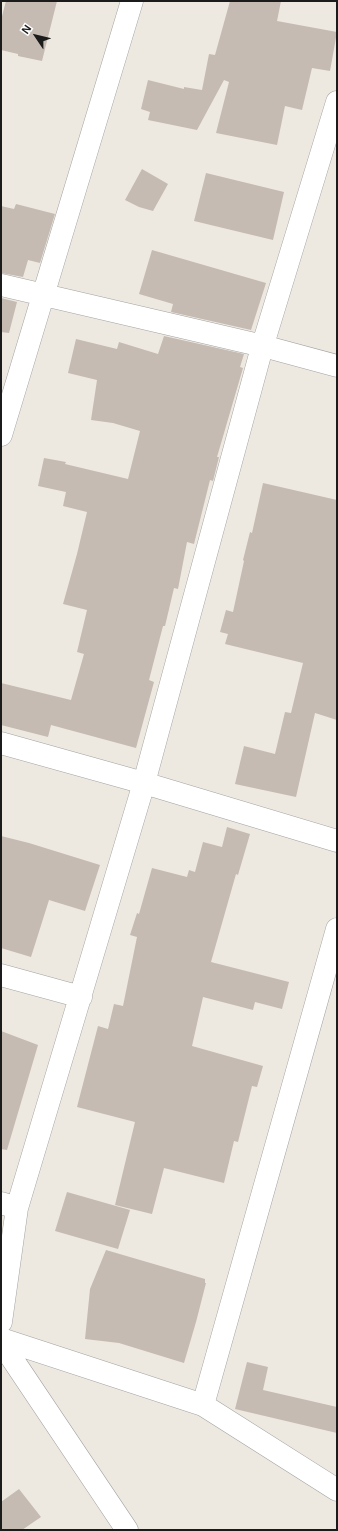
<!DOCTYPE html>
<style>
body{margin:0}
#map{position:relative;width:338px;height:1531px;overflow:hidden;background:#ede9e0;font-family:Arial,sans-serif}
canvas{display:block}
.frame{position:absolute;inset:0;border:2px solid #1b1b1b;pointer-events:none}
.north{position:absolute;left:16px;top:16px;width:40px;height:40px;-webkit-text-stroke:3px #fff;paint-order:stroke;rotate:305deg;font-size:11px;font-weight:700;line-height:16px;text-align:center;color:#1b1b1b}
.north::after{content:'';display:block;margin:auto;width:14px;height:18px;background:#1b1b1b;clip-path:polygon(50% 0,100% 100%,50% 72%,0 100%)}
</style>
<div id="map">
<canvas width="338" height="1531"></canvas>
<div class="frame"></div>
<div class="north">N</div>
</div>
<script>
const context = document.querySelector('canvas').getContext('2d');
context.lineJoin = 'round';
function fill(path, color) { context.fillStyle = color; context.fill(path, 'evenodd'); }
const shape = rows => new Path2D(rows.map(r => 'M' + r).join(''));
function strokePath(path, color, width, dash) { context.strokeStyle = color; context.lineWidth = width; context.lineCap = dash ? 'butt' : 'round'; context.setLineDash(dash || []); context.stroke(path); }
fill(shape([
 [6,1,57,1,42,61,18,56,18,54,1,50,1,20],
 [230,1,281,1,277,21,337,32,330,71,312,68,302,110,285,106,277,145,216,133,229,82,224,80,197,130,148,120,150,112,141,109,148,80,184,89,184,87,202,90,209,54,215,55],
 [142,169,168,184,153,211,139,207,125,200],
 [206,173,284,192,273,240,194,221],
 [16,204,55,214,40,263,28,260,23,277,1,273,1,206,14,209],
 [152,250,266,283,251,330,171,312,173,304,139,294],
 [1,298,17,302,9,333,1,332],
 [164,336,244,354,240,367,243,368,217,457,219,457,213,481,210,480,194,544,187,542,178,589,174,588,165,626,163,626,149,680,154,682,136,748,51,725,48,737,1,725,1,683,71,700,84,654,77,652,87,610,63,604,77,554,87,512,63,506,66,492,38,486,44,458,66,462,65,464,128,479,140,431,113,423,91,420,97,380,68,373,76,339,117,349,119,342,158,354],
 [263,483,337,500,337,720,315,713,296,797,235,784,244,746,275,754,285,712,291,713,303,663,225,644,228,634,220,632,226,610,233,612,244,561,243,560,250,532,252,533],
 [227,827,250,834,238,875,236,874,211,962,289,982,282,1009,255,1002,253,1010,203,997,192,1046,263,1066,257,1087,252,1086,238,1142,234,1141,224,1183,164,1168,152,1214,115,1205,135,1122,77,1107,98,1026,108,1029,114,1004,123,1006,137,937,130,935,137,913,139,914,152,868,187,877,189,870,195,872,203,842,222,847],
 [1,836,29,843,100,865,85,911,49,900,31,957,1,948],
 [1,1031,38,1045,7,1150,1,1149],
 [67,1192,130,1210,118,1249,55,1231],
 [106,1250,205,1279,205,1283,206,1283,196,1322,184,1363,119,1343,85,1339,90,1289],
 [247,1362,268,1367,263,1390,337,1407,337,1433,235,1409],
 [19,1489,41,1517,22,1530,1,1530,1,1502]
]), '#c5bbb3');
const minor = shape([
 [1,285,263,346,337,366],
 [1,435,132,1],
 [1,743,144,783,337,841],
 [1,975,81,997],
 [1,1203,17,1208,144,783,261,351,337,102],
 [1,1322,17,1208],
 [1,1339,203,1405,337,929],
 [1,1342,127,1530],
 [203,1405,337,1490]
]);
strokePath(minor, '#a2a2a2', 23);
strokePath(minor, '#fff', 22);
</script>
